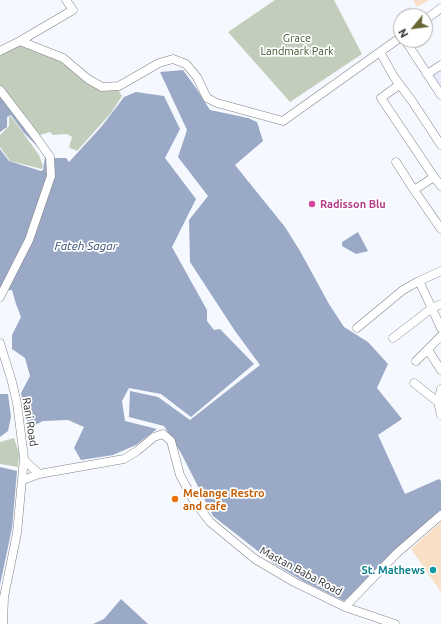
<!DOCTYPE html>
<style>
body{margin:0}
#map{position:relative;width:441px;height:624px;overflow:hidden;background:#f6f8ff;font-family:Ubuntu,sans-serif}
canvas{display:block}
.north{position:absolute;left:393px;top:8px;width:40px;height:40px;box-sizing:border-box;background:#fff;border:1px solid #aaabab;border-radius:50%;rotate:241deg;font-size:11px;font-weight:700;line-height:16px;text-align:center;color:#2b2c2e}
.north::after{content:'';display:block;margin:auto;width:14px;height:18px;background:#696532;clip-path:polygon(50% 0,100% 100%,50% 72%,0 100%)}
</style>
<div id="map">
<canvas width="441" height="624"></canvas>
<div class="north">N</div>
</div>
<script>
const context = document.querySelector('canvas').getContext('2d');
context.lineJoin = 'round';
function fill(path, color) { context.fillStyle = color; context.fill(path, 'evenodd'); }
const shape = rows => new Path2D(rows.map(r => 'M' + r).join(''));
function strokePath(path, color, width, dash) { context.strokeStyle = color; context.lineWidth = width; context.lineCap = dash ? 'butt' : 'round'; context.setLineDash(dash || []); context.stroke(path); }
function drawText(font, color, halo, rows, align = 'center') {
  context.font = font + ' Ubuntu,sans-serif'; context.lineWidth = 3.5; context.setLineDash([]); context.textBaseline = 'middle'; context.strokeStyle = halo; context.fillStyle = color; for (const [text, x, y, turn = 0] of rows) {
    context.save(); context.translate(x, y); context.rotate((+turn || 0) * Math.PI / 180); context.textAlign = isNaN(turn) ? turn : align; if (halo) context.strokeText(text, 0, 0); context.fillText(text, 0, 0); context.restore();
  }
}
fill(shape([
 [441,70,441,86,433,75]
]), '#e7ebfb');
fill(shape([
 [275,0,334,0,362,54,290,102,228,32],
 [20,44,62,60,84,79,117,88,122,96,111,113,77,151,70,148,69,147,72,137,67,134,53,135,50,132,37,136,0,86,0,54],
 [11,116,39,155,43,166,42,169,10,161,0,147,0,135,9,126,9,117],
 [14,438,19,453,18,467,0,464,0,442]
]), '#c2cebb');
fill(shape([
 [183,70,196,88,210,110,248,118,257,122,263,141,235,165,285,227,300,251,329,304,344,327,368,342,388,364,377,388,402,419,378,435,405,494,439,479,441,481,441,516,344,601,303,581,273,563,213,516,181,453,164,426,129,417,130,391,158,397,190,420,260,365,235,331,190,262,189,220,208,196,178,157,187,130,160,72],
 [136,92,164,96,180,129,165,158,196,199,172,247,207,310,207,321,214,330,220,329,254,364,191,417,161,394,129,388,122,401,125,421,157,429,136,445,113,455,81,460,74,448,84,427,68,420,43,421,35,425,27,421,21,393,30,376,25,358,12,349,12,335,21,317,16,304,12,290,0,291,0,149,9,161,41,171,43,170,45,157,41,150,24,133,11,115,7,117,7,127,0,132,0,96,47,158,66,158,69,162,102,126,124,97],
 [358,232,368,251,356,254,342,246,342,242],
 [0,394,8,394,11,417,8,431,0,437],
 [0,467,17,471,12,528,0,585],
 [121,599,148,624,93,624,104,619]
]), '#9aa9c5');
fill(shape([
 [413,0,429,0,417,7],
 [441,522,441,592,411,549]
]), '#f8dfc5');
const minor = shape([
 [425,20,441,8],
 [405,40,441,95],
 [20,41,73,10,66,0],
 [0,51,20,41,63,58,88,79,102,87,119,86,159,63,173,59,186,64,197,77,207,98,217,103,283,121,401,37],
 [380,52,394,77,412,101,441,145],
 [427,74,441,65],
 [0,90,36,137,50,157,51,176,29,240,0,297],
 [396,162,414,190,434,177,381,98,399,85],
 [434,177,441,186],
 [414,190,441,229],
 [419,281,441,328],
 [357,328,403,290,419,281,441,271],
 [393,338,432,308,441,304],
 [0,343,12,382,17,403,24,458,17,533,4,597,3,624],
 [428,350,441,370],
 [416,361,441,336],
 [414,383,438,402],
 [441,415,438,402,441,389],
 [24,460,39,474],
 [23,480,39,474,124,459,137,451,154,437,163,434,171,441,180,475,194,501,210,522,255,559,294,582,345,607,397,553,441,515],
 [345,607,395,624]
]);
strokePath(minor, '#81838a', 9);
strokePath(minor, '#fff', 8);
for (const [x, y, r, color] of [
 [312,204,4,"#d1479c"],
 [175,499,4,"#e8710a"],
 [433,570,4,"#0f9aa8"]
]) { const dot = new Path2D(); dot.arc(x, y, r, 0, 2 * Math.PI); context.fillStyle = color; context.fill(dot); strokePath(dot, '#fff', 1.5); }
drawText('11px', '#3a5429', '#fff', [
 ["Grace",297,38],
 ["Landmark Park",297,51]
]);
drawText('bold 11px', '#b23c85', '#fff', [
 ["Radisson Blu",320,204]
], 'left');
drawText('11px', '#2b2c2e', '#fff', [
 ["Rani Road",30,422,81],
 ["Mastan Baba Road",301,571,28]
]);
drawText('bold 11px', '#c56008', '#fff', [
 ["Melange Restro",183,493],
 ["and cafe",183,506]
], 'left');
drawText('bold 11px', '#0d838f', '#fff', [
 ["St. Mathews",425,570]
], 'right');
drawText('italic 12px', '#374d75', '#fff', [
 ["Fateh Sagar",86,246]
]);
</script>
